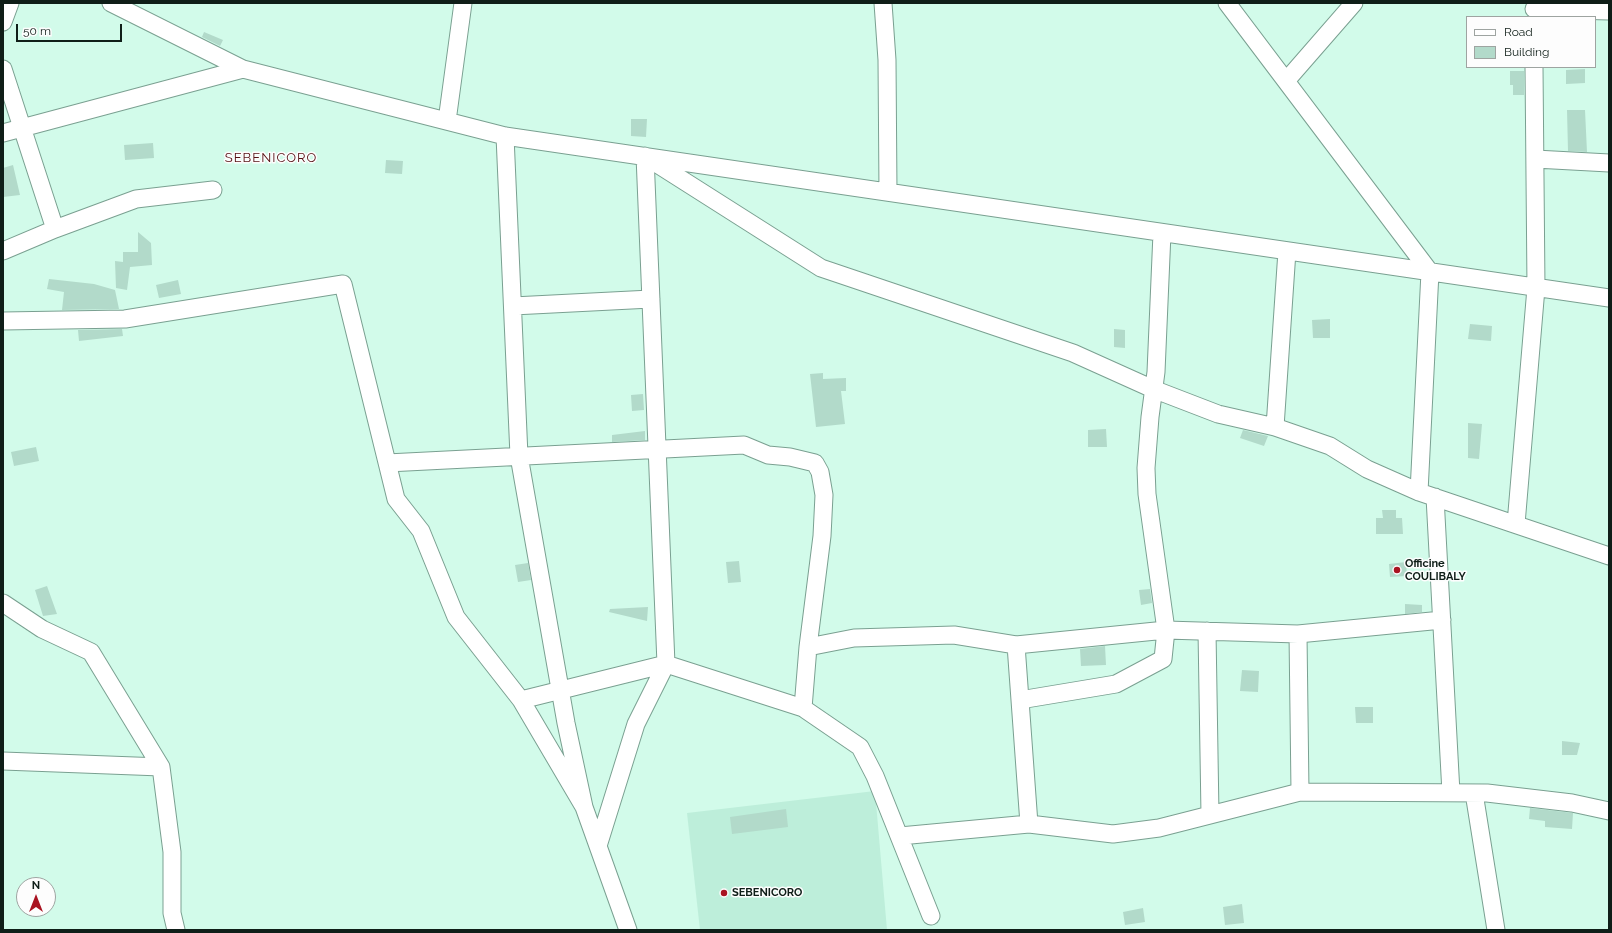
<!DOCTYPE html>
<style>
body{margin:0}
#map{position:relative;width:1612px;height:933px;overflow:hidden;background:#d2fbea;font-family:Raleway,sans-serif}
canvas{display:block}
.frame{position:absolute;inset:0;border:4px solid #0f1e18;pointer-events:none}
.legend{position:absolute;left:1466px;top:16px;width:130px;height:52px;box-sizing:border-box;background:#fdfdfd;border:1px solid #9ea4a1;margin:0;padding:5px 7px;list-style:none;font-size:12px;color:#0f1e18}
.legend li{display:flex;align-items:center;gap:8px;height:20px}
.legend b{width:20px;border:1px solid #9ea4a1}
.north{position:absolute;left:16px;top:877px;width:40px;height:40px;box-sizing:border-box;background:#fdfdfd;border:1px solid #9ea4a1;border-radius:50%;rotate:0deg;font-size:11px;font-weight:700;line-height:16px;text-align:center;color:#0f1e18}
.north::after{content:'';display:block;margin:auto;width:14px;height:18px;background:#a91321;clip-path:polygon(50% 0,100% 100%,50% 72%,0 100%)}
.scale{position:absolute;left:16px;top:24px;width:106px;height:18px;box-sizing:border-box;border:2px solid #0f1e18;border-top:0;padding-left:5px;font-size:12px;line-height:14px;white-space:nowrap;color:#0f1e18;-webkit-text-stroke:3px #fdfdfd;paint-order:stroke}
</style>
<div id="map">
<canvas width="1612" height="933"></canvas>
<div class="frame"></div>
<ul class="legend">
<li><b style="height:5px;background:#fff"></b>Road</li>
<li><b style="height:11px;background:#b2daca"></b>Building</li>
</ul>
<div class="north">N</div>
<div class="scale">50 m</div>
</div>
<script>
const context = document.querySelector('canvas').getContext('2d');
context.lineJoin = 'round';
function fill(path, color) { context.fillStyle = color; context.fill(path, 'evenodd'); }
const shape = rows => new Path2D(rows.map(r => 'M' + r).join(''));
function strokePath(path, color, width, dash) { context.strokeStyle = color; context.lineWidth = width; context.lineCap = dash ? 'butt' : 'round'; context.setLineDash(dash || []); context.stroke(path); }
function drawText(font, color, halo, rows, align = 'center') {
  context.font = font + ' Raleway,sans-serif'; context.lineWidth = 3; context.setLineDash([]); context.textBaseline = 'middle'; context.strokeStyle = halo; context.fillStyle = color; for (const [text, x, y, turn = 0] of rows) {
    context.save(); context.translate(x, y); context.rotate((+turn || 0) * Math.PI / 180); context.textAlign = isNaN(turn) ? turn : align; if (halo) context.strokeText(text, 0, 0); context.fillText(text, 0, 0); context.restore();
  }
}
fill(shape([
 [875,791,887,930,700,930,687,813]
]), '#bdeeda');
fill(shape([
 [204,32,223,40,220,46,202,37],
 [1585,69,1585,83,1566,84,1566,70],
 [1510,71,1524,71,1524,95,1513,95,1513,85,1510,85],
 [1567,110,1585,110,1587,152,1568,151],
 [631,119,647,119,646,137,631,136],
 [153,143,154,158,125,160,124,145],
 [386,160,403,161,402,174,385,173],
 [13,165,20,195,3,197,3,168],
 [138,232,151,243,152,265,130,267,127,290,116,288,115,261,123,262,123,252,138,252],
 [49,279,94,284,115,290,119,309,62,310,64,292,47,289],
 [178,280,181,294,159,298,156,285],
 [1330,319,1330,338,1313,338,1312,320],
 [1470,324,1492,326,1491,341,1468,339],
 [122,329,123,336,79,341,78,330],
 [1114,329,1125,330,1125,348,1114,347],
 [823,373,823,379,846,378,846,391,841,391,845,424,816,427,810,374],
 [643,394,644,410,632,411,631,395],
 [1468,423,1482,424,1479,459,1468,458],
 [1106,429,1107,447,1088,447,1088,430],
 [1243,430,1268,436,1264,446,1240,438],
 [645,431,645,440,612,442,612,435],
 [36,447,39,461,14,466,11,452],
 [1382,510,1396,510,1396,518,1402,518,1403,534,1376,534,1376,518,1383,518],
 [739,561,741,582,728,583,726,562],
 [1406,562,1407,576,1390,577,1389,564],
 [528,563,531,580,518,582,515,565],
 [47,586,57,614,43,616,35,590],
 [1150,589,1152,603,1141,605,1139,590],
 [1405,604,1422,605,1422,612,1405,614],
 [648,607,647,621,609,612,610,609],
 [1105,646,1106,665,1081,666,1080,649],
 [1242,670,1259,671,1258,692,1240,691],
 [1355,707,1373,707,1373,723,1356,723],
 [1562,741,1580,743,1577,755,1562,755],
 [1530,808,1573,813,1572,829,1545,827,1545,821,1529,819],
 [786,809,788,827,732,834,730,817],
 [1242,904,1244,923,1225,925,1223,907],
 [1143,908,1145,922,1125,925,1123,912]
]), '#b2daca');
const street = shape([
 [111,3,243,69,505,136,1609,298],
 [883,3,887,60,888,192],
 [1227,3,1430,272,1419,492],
 [1534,9,1609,11],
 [3,22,10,3],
 [3,69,55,229],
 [1286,81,1354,3],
 [447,121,463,3],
 [3,133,243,69],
 [505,136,519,456,566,723,584,807,628,930],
 [1535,159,1609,163],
 [651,160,821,268,1073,353,1153,389,1218,414,1275,427,1330,446,1367,469,1419,492,1609,556],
 [3,251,55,229,136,199,213,190],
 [513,306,651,299],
 [3,321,125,319,343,284,396,499,421,531,456,617,521,700,584,807],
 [1275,427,1287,251],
 [387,463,744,445,768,455,790,457,815,463,820,472,824,495,822,536,808,647,803,708],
 [1435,497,1451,793],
 [1516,524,1536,288,1534,67],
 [3,603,42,629,91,652,161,767,172,852,172,913,176,930],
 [1207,631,1210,815],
 [1298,634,1300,792],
 [1016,645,1029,824],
 [808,647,854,638,954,635,1016,645,1166,630,1298,634,1442,620],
 [521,700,666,664,803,708,860,747,875,776,931,916],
 [1020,700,1116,684,1163,659,1166,630,1147,494,1146,468,1150,417,1156,372,1162,233],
 [3,761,161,767],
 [1474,793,1496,930],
 [900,836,1029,824,1113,834,1159,828,1300,792,1487,793,1572,803,1609,811],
 [598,846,636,724,666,664,645,156]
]);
strokePath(street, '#7aa091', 19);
strokePath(street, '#fff', 17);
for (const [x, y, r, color] of [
 [1397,570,4,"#a91321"],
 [724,893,4,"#a91321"]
]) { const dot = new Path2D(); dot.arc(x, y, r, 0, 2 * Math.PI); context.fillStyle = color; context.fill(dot); strokePath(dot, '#fdfdfd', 1.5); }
drawText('bold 11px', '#0f1e18', '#fdfdfd', [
 ["Officine",1405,564],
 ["COULIBALY",1405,577],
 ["SEBENICORO",732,893]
], 'left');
context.letterSpacing = '1px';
drawText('13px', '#540f11', '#fdfdfd', [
 ["SEBENICORO",271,158]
]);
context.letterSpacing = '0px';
</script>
